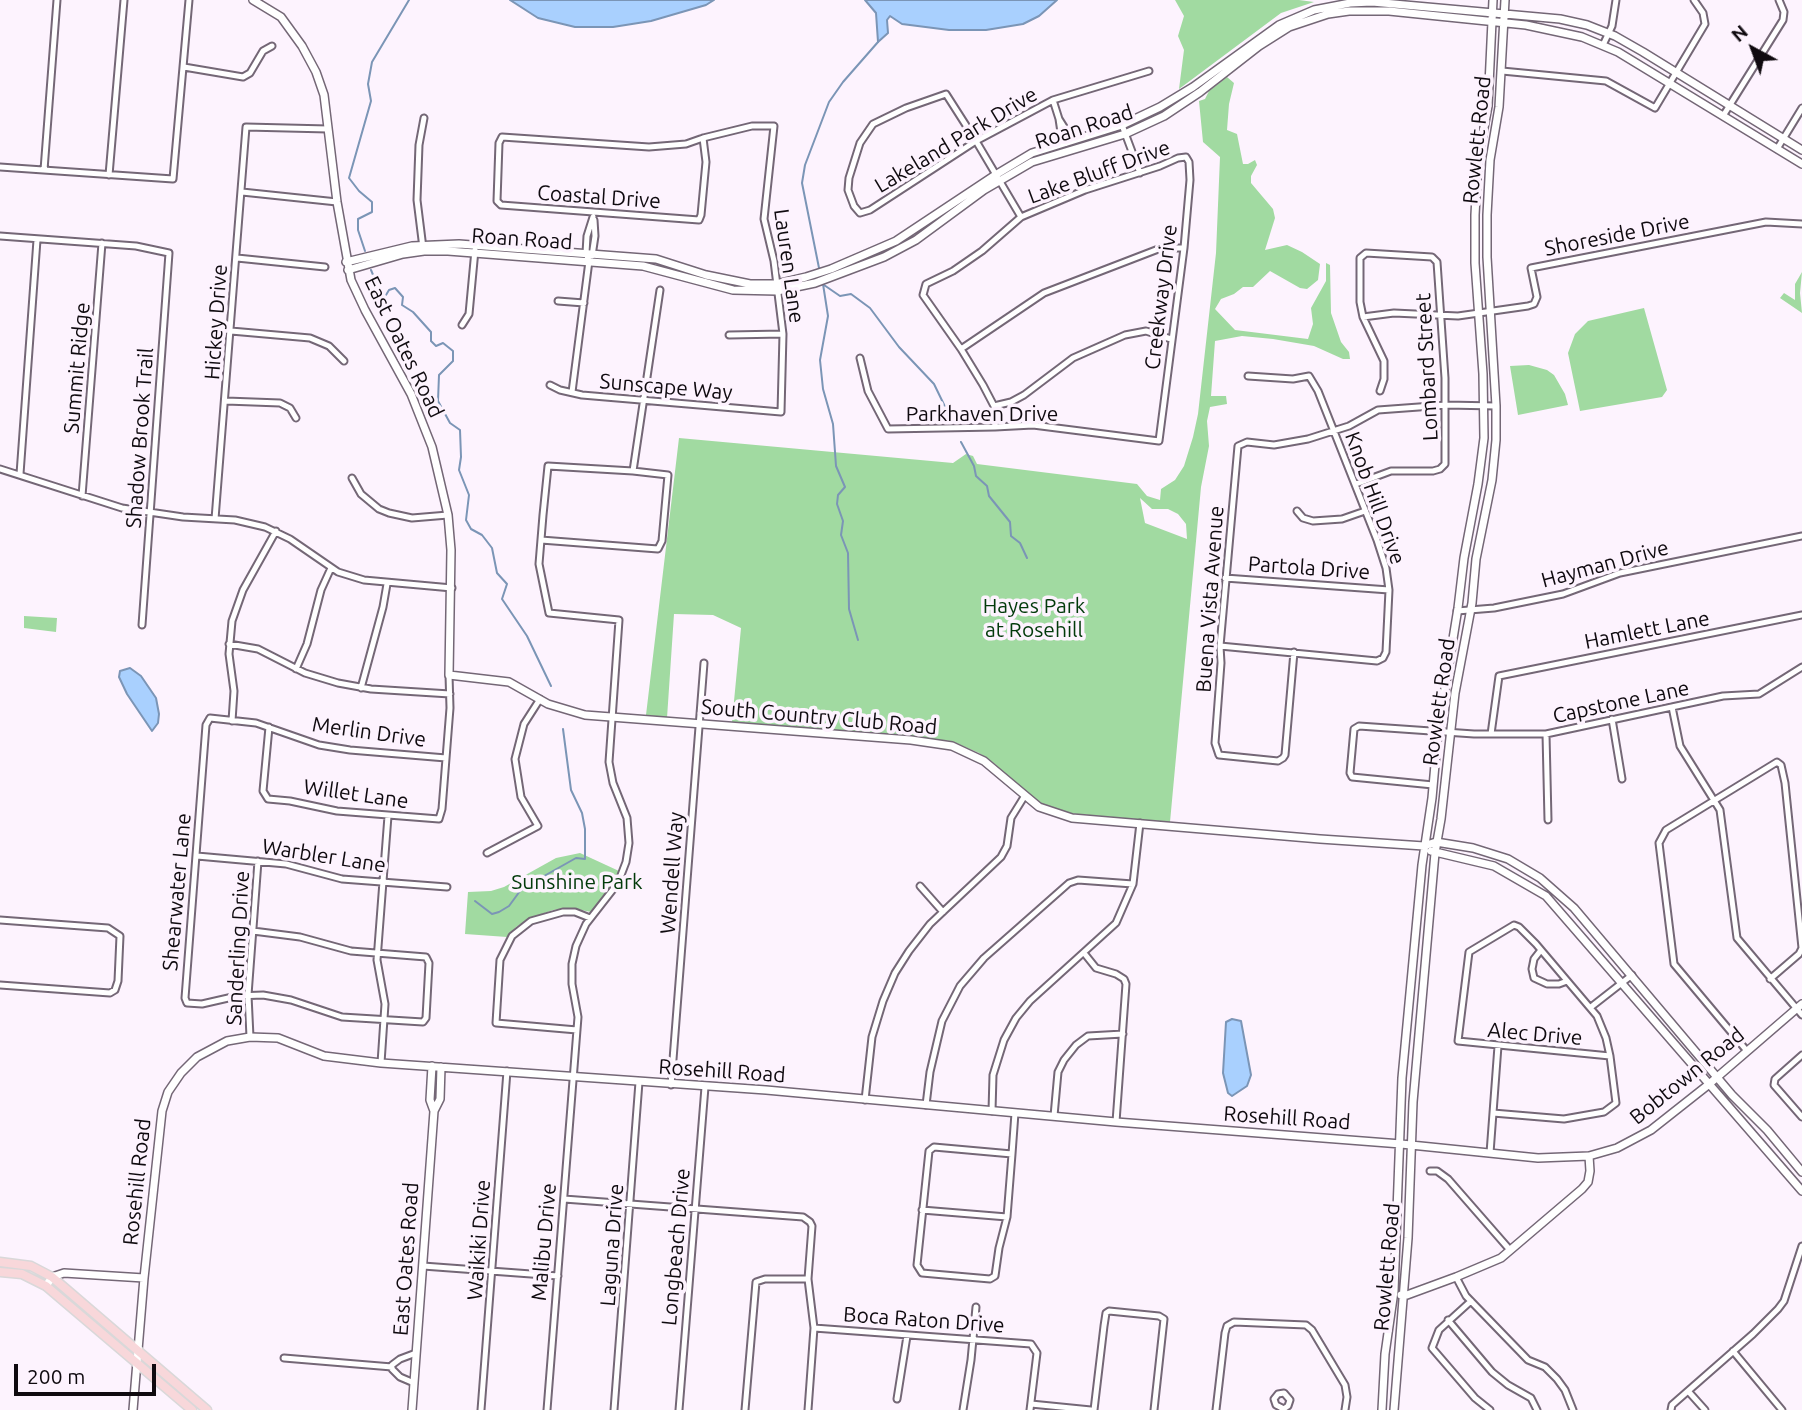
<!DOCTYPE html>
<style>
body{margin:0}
#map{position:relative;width:1802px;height:1410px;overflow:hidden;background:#fdf3fe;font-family:Ubuntu,sans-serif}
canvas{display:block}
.north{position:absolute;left:1718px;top:14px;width:70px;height:70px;-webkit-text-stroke:5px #fdf3fe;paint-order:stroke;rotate:319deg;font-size:19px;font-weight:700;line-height:28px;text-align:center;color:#0f0a0f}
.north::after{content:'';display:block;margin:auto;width:24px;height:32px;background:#0f0a0f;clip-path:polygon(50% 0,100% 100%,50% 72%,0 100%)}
.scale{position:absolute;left:14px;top:1364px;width:142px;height:32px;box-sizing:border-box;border:4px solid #0f0a0f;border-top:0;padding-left:9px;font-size:21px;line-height:24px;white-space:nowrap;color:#0f0a0f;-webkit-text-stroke:5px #fdf3fe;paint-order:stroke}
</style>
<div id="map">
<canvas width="1802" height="1410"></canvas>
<div class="north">N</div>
<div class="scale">200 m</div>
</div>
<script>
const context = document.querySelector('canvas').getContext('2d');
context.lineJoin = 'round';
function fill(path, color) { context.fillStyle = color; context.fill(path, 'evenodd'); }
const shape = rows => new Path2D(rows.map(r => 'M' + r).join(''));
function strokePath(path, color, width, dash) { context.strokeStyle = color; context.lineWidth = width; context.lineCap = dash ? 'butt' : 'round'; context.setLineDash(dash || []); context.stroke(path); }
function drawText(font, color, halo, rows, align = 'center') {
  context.font = font + ' Ubuntu,sans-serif'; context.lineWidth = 7; context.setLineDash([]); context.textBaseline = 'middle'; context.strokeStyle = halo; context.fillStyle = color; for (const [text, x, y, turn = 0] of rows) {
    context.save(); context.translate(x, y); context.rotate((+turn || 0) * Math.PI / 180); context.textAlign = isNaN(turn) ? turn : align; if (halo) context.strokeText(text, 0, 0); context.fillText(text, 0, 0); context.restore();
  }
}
fill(shape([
 [1175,0,1299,0,1314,2,1281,13,1179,89,1184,50,1178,36,1184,16],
 [1227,77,1234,83,1229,104,1227,130,1237,134,1243,164,1248,164,1255,160,1257,165,1251,176,1251,183,1273,209,1275,218,1265,250,1287,245,1302,252,1320,264,1318,280,1307,289,1300,288,1270,271,1253,287,1243,287,1234,294,1221,299,1215,309,1235,330,1308,339,1313,324,1311,308,1326,281,1326,263,1330,265,1331,313,1341,342,1349,352,1350,359,1343,359,1314,346,1273,339,1242,336,1215,341,1211,396,1226,396,1227,404,1210,407,1207,421,1209,446,1201,487,1170,822,1066,813,1042,805,1019,790,995,764,979,753,951,741,732,722,741,628,713,615,674,614,667,718,646,715,679,438,953,463,966,454,973,456,977,464,1137,484,1147,496,1160,500,1161,489,1175,480,1184,466,1193,437,1198,414,1216,253,1220,157,1203,142,1199,101,1205,99,1209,91],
 [1140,498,1152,509,1168,509,1178,514,1186,524,1187,539,1145,523],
 [1802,272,1800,293,1802,313,1780,298,1784,293,1795,300,1795,284],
 [1644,308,1667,390,1662,397,1580,411,1568,353,1575,334,1588,321],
 [1529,365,1547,370,1554,375,1565,394,1568,405,1518,415,1510,366],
 [24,616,57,618,56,632,24,628],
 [580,853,619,871,608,891,591,912,571,908,553,910,528,919,516,927,507,937,465,934,468,892,491,891,504,887,556,858]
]), '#a1daa1');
const water = shape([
 [510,0,714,0,706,5,651,21,613,27,575,27,538,18,510,0],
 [865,0,1057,0,1039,16,1023,24,986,30,949,30,902,24,890,16,887,20,888,33,878,42,876,13,865,0],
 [130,668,141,676,156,698,159,714,158,723,152,731,127,694,119,677,120,671,130,668],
 [1232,1019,1241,1021,1251,1075,1247,1086,1232,1096,1228,1093,1223,1073,1226,1022,1232,1019]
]);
fill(water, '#a9d0fe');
strokePath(water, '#7b95b6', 2);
strokePath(shape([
 [365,251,358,230,358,219,372,212,372,202,359,191,349,178,371,101,368,84,372,62,409,0],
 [819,268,802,183,805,165,829,102,843,82,878,42],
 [371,270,381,294,386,295,389,290,395,288,403,297,402,305,413,312,431,332,431,341,436,346,443,343,453,351,453,361,439,375,438,401,450,423,460,430,461,457,459,470,469,495,466,520,471,529,482,535,492,548,497,573,507,584,502,599,527,636,551,686],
 [823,284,828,316,820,360,823,389,833,424,836,466,845,487,838,495,837,504,843,521,841,535,848,553,849,609,858,640],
 [824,285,840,296,851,294,870,308,899,347,934,384,951,419],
 [961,442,974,466,976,476,987,486,989,496,1010,522,1011,536,1020,543,1027,558],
 [475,901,492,914,499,912,509,906,520,891,537,880,576,858,585,859,585,829,582,813,571,790,563,729]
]), '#7b95b6', 2);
const street = shape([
 [1603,45,1612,26,1616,0],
 [184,67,243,77,250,73,263,51,272,46],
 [1502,71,1606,81,1655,108,1705,24,1703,13,1694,0],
 [1053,100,1059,119],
 [1723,116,1783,20,1784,12,1779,0],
 [1122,125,1140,173],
 [1066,143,1062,139,1059,119,1064,127,1067,138,1066,143],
 [1777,149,1802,108],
 [0,167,173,179,189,0],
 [44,170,57,0],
 [109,175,124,0],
 [242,192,337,202],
 [1021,217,976,141,946,94,906,108,873,124,860,143,849,178,848,190,854,206,860,213,870,210,976,141,1053,100,1149,71],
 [0,236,136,246,169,253,142,625],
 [423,248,417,200,419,145,424,118],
 [592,256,595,236,594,220],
 [237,258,325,267],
 [558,301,584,303],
 [1363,317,1394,313,1458,316,1528,306,1534,304,1537,297,1531,268,1766,222,1802,224],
 [462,325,469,314,475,250],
 [231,331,310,338,329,346,344,361],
 [729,335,783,334],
 [961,349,1044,293,1161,248,1184,248],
 [860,358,868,391,888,429,995,427,1033,425,1159,441,1184,248,1190,180,1189,162,1186,157,1178,158,1160,166,1085,190,1021,217,982,251,953,271,926,284,923,295,961,349,983,385,994,406,995,427],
 [550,385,560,390,582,395,781,412,783,334,774,261,764,219,774,126,752,126,703,138,686,144,649,147,502,137,499,143,497,201,501,205,699,220,701,215,706,162,703,138],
 [572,392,589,261,586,253,587,236,593,217],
 [226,401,280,403,290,408,296,418],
 [994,406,1011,402,1024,395,1073,358,1125,335,1146,331,1171,339],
 [0,469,122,508,183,517,235,520,265,527,290,539,338,572,364,580,452,588],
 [633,471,660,290],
 [20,474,37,240],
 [352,478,361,494,379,509,389,513,412,518,448,515],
 [1356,484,1391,471,1433,471,1440,469,1445,464,1445,378,1437,262,1432,257,1366,253,1360,258,1360,302,1363,317,1384,361,1384,379,1380,391],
 [82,496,102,243],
 [1297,511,1303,518,1313,521,1342,519,1365,511],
 [215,519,246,127,328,129],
 [541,540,658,549,662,541,668,475,633,471,548,466,543,515,539,564,549,613,619,620,609,762,613,783,627,818,629,843,626,862,618,883,586,924,576,946,572,964,572,984,578,1017,547,1410],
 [1225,578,1389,590],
 [1457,611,1494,608,1563,594,1620,573,1802,536],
 [229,644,258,649,305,673,338,683,371,689,450,694],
 [1220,646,1377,661,1383,658,1386,652,1389,590,1386,568,1377,540,1318,391,1309,376,1293,379,1248,376],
 [1294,652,1285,755,1283,758,1278,761,1219,755,1215,743,1221,663,1220,646,1238,446,1247,442,1274,445,1308,439,1349,426,1378,410,1446,405,1496,406],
 [296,669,307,644,321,590,331,568],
 [361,688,383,607,387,584],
 [1672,707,1680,746,1720,810,1737,938,1802,1015],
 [1612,719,1622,779],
 [232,721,234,691,229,654,232,621,243,590,276,531],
 [269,727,263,791,268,799,290,801,337,811,439,819,442,809,450,708,449,675],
 [1491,734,1499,676,1802,615],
 [1546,734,1548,820],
 [1433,785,1352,777,1350,773,1354,729,1359,726,1474,734,1546,734,1723,696,1759,694,1802,667],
 [487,853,538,826,521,797,515,759,524,724,540,699],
 [197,856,286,864,342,879,447,887],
 [920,886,943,912],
 [0,920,108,928,120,936,118,981,115,990,110,993,0,985],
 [253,931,300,937,351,951,426,957,429,963,426,1018,423,1022,342,1017,291,1000,263,995,237,996,202,1004,187,1003,185,998,206,725,210,718,256,723,319,745,350,750,446,758],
 [1541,950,1534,959,1532,969,1534,978,1547,984,1559,984,1567,981],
 [1084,953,1096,968,1116,974,1124,979,1126,984,1116,1122],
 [1591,1007,1632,975],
 [577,1030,496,1023,500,960,512,936,531,921,563,912,575,912,590,918],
 [250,1037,248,995,258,861],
 [1747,1051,1674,964,1659,843,1666,830,1777,762,1781,765,1785,783,1802,948,1799,954,1770,979],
 [1802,1055,1775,1079,1774,1085,1802,1117],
 [381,1063,385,1004,377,960,388,816],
 [671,1085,704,663],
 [865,1100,872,1037,883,1001,895,973,909,951,930,924,1001,857,1007,846,1011,818,1024,797],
 [926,1105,930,1072,942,1021,960,986,984,958,1069,883,1078,880,1133,884],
 [992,1111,993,1075,1004,1040,1016,1018,1030,1001,1116,923,1133,884,1140,823],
 [1493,1113,1564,1119,1604,1112,1616,1103,1610,1056,1606,1038,1597,1016,1536,944,1519,927,1514,925,1469,952,1458,1041,1610,1056],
 [1054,1116,1058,1072,1064,1060,1076,1045,1088,1036,1123,1034],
 [1490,1153,1498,1046],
 [1012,1154,934,1147,929,1151,917,1265,922,1273,990,1279,995,1276,999,1248,1007,1217,1012,1154,1015,1113],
 [1430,1171,1437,1171,1448,1179,1510,1250],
 [564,1199,803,1217,810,1222,812,1226,808,1279,814,1328,808,1410],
 [922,1210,1007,1217],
 [423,1266,558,1276],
 [1456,1277,1466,1296,1528,1360,1545,1367,1557,1379,1565,1390,1573,1410],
 [1471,1301,1439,1330,1432,1348,1475,1398,1490,1410],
 [1448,1320,1492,1372,1508,1385,1531,1398,1537,1410],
 [814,1328,1031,1344,1037,1353,1030,1410],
 [1733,1351,1782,1410],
 [284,1358,392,1367],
 [414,1383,400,1377,392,1369,392,1365,400,1359,416,1353],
 [1688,1391,1705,1410],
 [897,1399,907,1336],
 [1031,1404,1091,1410],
 [481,1410,507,1071],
 [614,1410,639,1082],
 [679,1410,705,1087],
 [745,1410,756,1282,765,1279,808,1279],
 [963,1410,971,1360,976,1307],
 [1094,1410,1104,1326,1106,1313,1109,1311,1159,1316,1164,1319,1154,1410],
 [1216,1410,1225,1333,1227,1326,1234,1322,1306,1325,1312,1330,1345,1385,1347,1397,1345,1410],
 [1282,1410,1288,1406,1290,1400,1284,1393,1278,1394,1274,1399,1276,1405,1282,1408],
 [1671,1410,1672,1405,1753,1334,1778,1309,1784,1301,1802,1246]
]);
const secondary = shape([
 [253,0,281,17,302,46,316,72,324,95,337,202,351,280,365,310,411,394,432,447,448,515,451,550,449,675,509,682,548,704,585,715,911,740,952,746,984,761,1039,807,1072,818,1320,839,1424,846,1436,842,1473,848,1508,859,1540,878,1574,908,1732,1095,1767,1130,1802,1172],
 [346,262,412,246,459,244,656,259,706,275,750,284,776,284,806,277,831,269,896,241,997,174,1032,153,1122,125,1160,107,1193,87,1279,25,1314,10,1350,3,1372,2,1560,19,1587,25,1615,36,1643,52,1802,150],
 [348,270,403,254,424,251,448,251,643,266,733,290,777,291,815,283,884,257,916,240,984,190,1032,162,1125,134,1164,116,1200,92,1259,46,1289,27,1328,14,1349,11,1389,11,1526,25,1582,37,1618,52,1802,164],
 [1431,851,1494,866,1546,896,1802,1191],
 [432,1066,430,1100,434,1111],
 [46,1286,52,1277,64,1273,144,1278,162,1111,168,1092,181,1073,197,1057,227,1041,250,1037,278,1038,324,1056,381,1063,766,1090,1116,1122,1401,1144,1538,1158,1589,1156],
 [1401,1295,1407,1295,1456,1277,1501,1258,1582,1189,1588,1182,1590,1171,1589,1156,1617,1148,1651,1130,1708,1085,1802,1004],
 [133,1410,144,1278],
 [412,1410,434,1111,440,1099,441,1067],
 [1382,1410,1385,1354,1394,1291,1402,1078,1422,865,1432,798,1438,731,1458,608,1464,558,1478,484,1484,438,1483,374,1475,263,1475,215,1478,160,1488,106,1493,0],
 [1394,1410,1408,1238,1413,1102,1435,853,1441,819,1455,693,1472,603,1476,559,1492,480,1496,440,1496,406,1487,257,1487,215,1490,160,1499,107,1505,0]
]);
const primary = shape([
 [0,1262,31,1266,52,1277,207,1410],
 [0,1272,22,1274,46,1286,192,1410]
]);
strokePath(street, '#746776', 9);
strokePath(secondary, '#746776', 10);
strokePath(primary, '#d9d8d9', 11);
strokePath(street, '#fff', 5);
strokePath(secondary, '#fff', 7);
strokePath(primary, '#f8d7da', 8);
drawText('21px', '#0f0a0f', '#fdf3fe', [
 ["Roan Road",1084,127,-18],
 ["Lakeland Park Drive",956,140,-31],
 ["Rowlett Road",1477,140,-84],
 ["Lake Bluff Drive",1099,172,-20],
 ["Coastal Drive",599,197,4],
 ["Shoreside Drive",1617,235,-11],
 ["Roan Road",522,239,4],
 ["Lauren Lane",789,266,82],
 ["Creekway Drive",1161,297,-83],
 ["Hickey Drive",216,322,-86],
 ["East Oates Road",404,347,64],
 ["Lombard Street",1427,367,-93],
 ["Summit Ridge",77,368,-85],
 ["Sunscape Way",666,387,5],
 ["Parkhaven Drive",982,414],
 ["Shadow Brook Trail",140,438,-86],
 ["Knob Hill Drive",1375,498,70],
 ["Hayman Drive",1605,564,-15],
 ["Partola Drive",1309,568,4],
 ["Buena Vista Avenue",1210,599,-86],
 ["Hamlett Lane",1647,630,-11],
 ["Rowlett Road",1439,702,-82],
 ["Capstone Lane",1621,702,-12],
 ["South Country Club Road",819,717,5],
 ["Merlin Drive",369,732,8],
 ["Willet Lane",356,794,8],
 ["Warbler Lane",324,856,9],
 ["Wendell Way",672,873,-86],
 ["Shearwater Lane",177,892,-85],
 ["Sanderling Drive",238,948,-87],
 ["Alec Drive",1535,1034,5],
 ["Rosehill Road",722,1071,4],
 ["Bobtown Road",1687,1076,-39],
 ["Rosehill Road",1287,1118,4],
 ["Rosehill Road",137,1182,-84],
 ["Waikiki Drive",479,1240,-86],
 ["Malibu Drive",544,1242,-85],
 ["Laguna Drive",612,1245,-86],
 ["Longbeach Drive",676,1247,-85],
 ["East Oates Road",406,1259,-86],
 ["Rowlett Road",1387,1267,-85],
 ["Boca Raton Drive",924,1320,4]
]);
drawText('21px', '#023a0a', '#fdf3fe', [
 ["Hayes Park",1034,606],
 ["at Rosehill",1034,630],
 ["Sunshine Park",577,882]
]);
</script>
